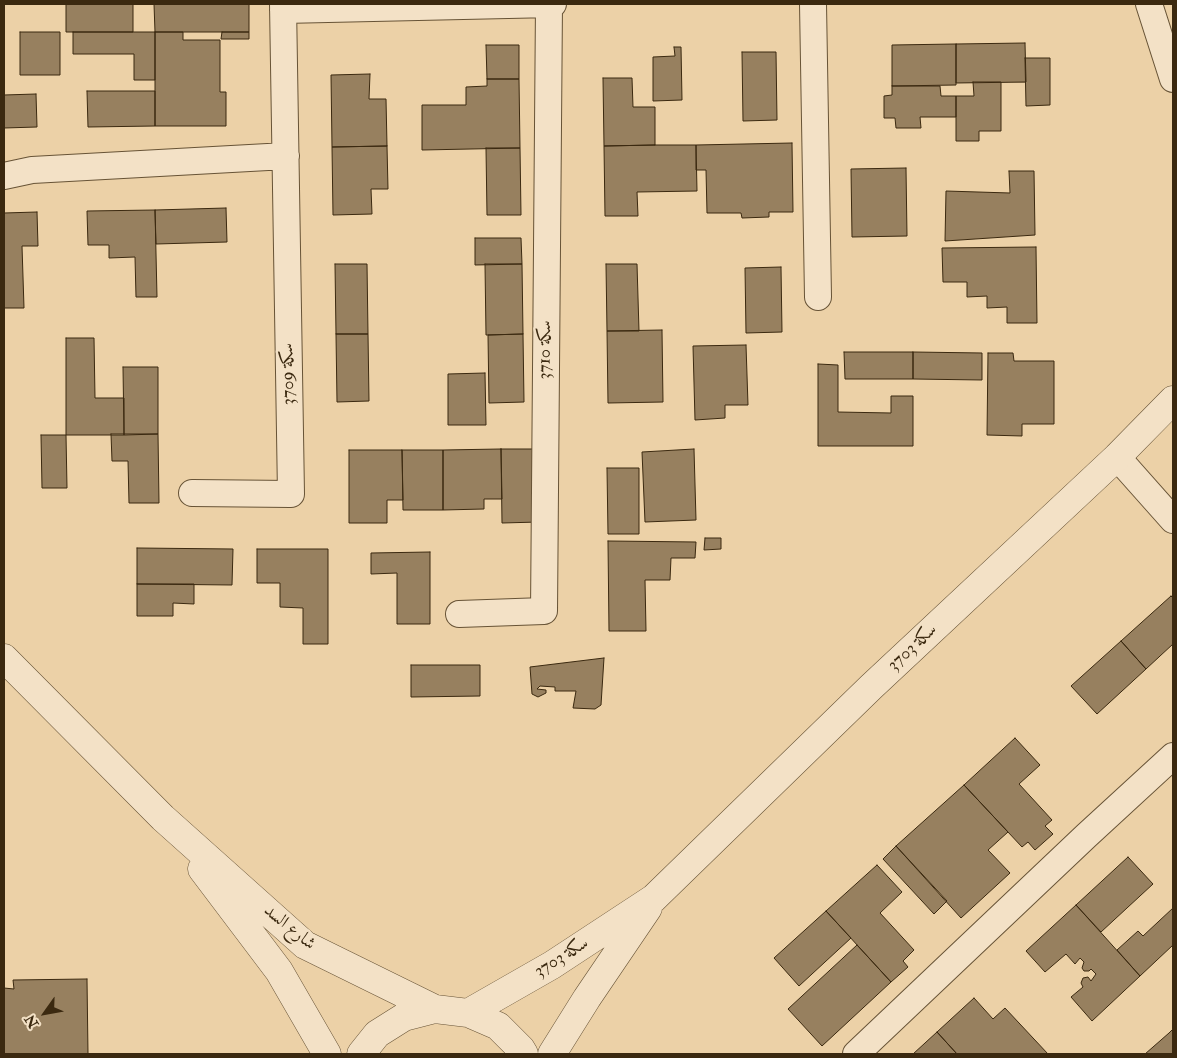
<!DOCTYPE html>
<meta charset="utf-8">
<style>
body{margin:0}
#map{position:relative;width:1177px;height:1058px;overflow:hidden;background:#ecd1a7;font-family:"IM FELL Double Pica",serif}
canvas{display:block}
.frame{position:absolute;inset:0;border:5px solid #3b2910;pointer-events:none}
.north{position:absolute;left:20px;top:988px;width:50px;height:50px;-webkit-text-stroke:4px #f3e1c6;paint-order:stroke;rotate:238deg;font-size:14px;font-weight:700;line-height:20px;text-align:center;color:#3b2910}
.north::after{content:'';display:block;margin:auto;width:18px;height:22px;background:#3b2910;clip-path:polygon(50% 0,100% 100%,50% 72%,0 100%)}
</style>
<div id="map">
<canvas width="1177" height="1058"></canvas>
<div class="frame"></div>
<div class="north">N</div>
</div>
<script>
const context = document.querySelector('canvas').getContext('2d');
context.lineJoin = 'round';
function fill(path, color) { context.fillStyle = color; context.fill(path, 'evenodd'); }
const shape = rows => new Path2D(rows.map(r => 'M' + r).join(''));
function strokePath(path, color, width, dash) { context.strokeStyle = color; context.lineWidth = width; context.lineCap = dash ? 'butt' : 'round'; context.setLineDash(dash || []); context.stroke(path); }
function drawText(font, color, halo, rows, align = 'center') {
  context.font = font + ' "IM FELL Double Pica",Amiri,serif'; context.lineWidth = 4.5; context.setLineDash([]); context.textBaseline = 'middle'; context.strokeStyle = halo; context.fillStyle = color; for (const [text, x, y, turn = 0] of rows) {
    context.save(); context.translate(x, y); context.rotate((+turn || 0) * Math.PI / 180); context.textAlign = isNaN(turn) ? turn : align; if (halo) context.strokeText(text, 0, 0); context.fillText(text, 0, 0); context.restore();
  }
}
const building = shape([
 [66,4,133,4,133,32,66,32,66,4],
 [154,4,249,4,249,32,155,32,154,4],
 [20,32,60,32,60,75,20,75,20,32],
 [73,32,155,32,155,80,134,80,134,54,73,54,73,32],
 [155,32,183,32,183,40,220,40,220,92,226,92,226,126,155,126,155,32],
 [222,32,249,32,249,39,221,39,222,32],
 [1025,43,1026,82,956,83,956,44,1025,43],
 [956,44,956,85,892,86,892,45,956,44],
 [486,45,519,45,519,79,487,79,486,45],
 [674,47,681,47,682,100,653,101,653,57,675,56,674,47],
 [742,52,776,52,777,120,743,121,742,52],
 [1025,58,1050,58,1050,105,1026,106,1025,58],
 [370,74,369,99,386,99,387,146,332,147,331,75,370,74],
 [603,78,632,78,633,107,655,107,655,145,604,146,603,78],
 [487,79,519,79,520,148,422,150,422,105,466,105,466,87,487,86,487,79],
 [973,82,1001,82,1001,131,979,131,979,141,956,141,956,96,974,96,973,82],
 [892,86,940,86,941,96,956,96,956,117,920,117,921,128,896,128,895,118,884,118,884,96,892,95,892,86],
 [87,91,155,91,155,126,88,127,87,91],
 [36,94,37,127,4,128,4,95,36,94],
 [792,143,793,212,769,212,769,217,742,218,741,213,707,213,706,170,696,170,696,145,792,143],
 [655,145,696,145,697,191,637,192,638,216,605,216,604,146,655,145],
 [387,146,388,189,371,189,372,214,333,215,332,147,387,146],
 [486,148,520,148,521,215,487,215,486,148],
 [906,168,907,236,852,237,851,169,906,168],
 [1009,171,1034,171,1035,235,945,241,946,191,1010,193,1009,171],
 [226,208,227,242,156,244,155,210,226,208],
 [155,210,157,297,136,297,135,257,109,258,109,245,88,245,87,211,155,210],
 [37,212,38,246,22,246,24,308,4,308,4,213,37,212],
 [475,238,521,238,522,264,475,265,475,238],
 [1036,247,1037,323,1007,323,1007,307,987,308,987,296,967,297,967,282,943,282,942,248,1036,247],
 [335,264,367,264,368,334,336,334,335,264],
 [485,264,522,264,523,334,486,335,485,264],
 [606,264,637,264,639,331,607,331,606,264],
 [781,267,782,332,746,333,745,268,781,267],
 [662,330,663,402,608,403,607,331,662,330],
 [336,334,368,334,369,401,337,402,336,334],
 [523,334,524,402,489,403,488,335,523,334],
 [66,338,94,338,95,398,124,398,124,435,66,435,66,338],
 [746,345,748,405,725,405,725,418,695,420,693,346,746,345],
 [844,352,913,352,913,379,845,379,844,352],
 [913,352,982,353,982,380,913,379,913,352],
 [988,353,1013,353,1014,361,1054,361,1054,424,1022,424,1022,436,987,435,988,353],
 [818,364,838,365,838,412,891,413,891,396,913,396,913,446,818,446,818,364],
 [123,367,158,367,158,434,124,435,123,367],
 [485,373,486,425,448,425,448,374,485,373],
 [111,434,158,434,159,503,129,503,128,461,112,461,111,434],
 [41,435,66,435,67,488,42,488,41,435],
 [501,449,538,449,539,522,502,523,501,449],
 [501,449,502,499,484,499,484,509,443,510,443,450,501,449],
 [694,449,696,520,645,522,642,452,694,449],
 [349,450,402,450,403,500,387,500,387,523,349,523,349,450],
 [402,450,443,450,443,510,403,510,402,450],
 [607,468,639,468,639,534,608,534,607,468],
 [705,538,721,538,721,549,704,550,705,538],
 [608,541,696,542,695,558,671,558,670,580,645,580,646,631,609,631,608,541],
 [137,548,233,549,232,585,137,584,137,548],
 [257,549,328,549,328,644,303,644,303,608,280,607,280,583,257,583,257,549],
 [430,552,430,624,397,624,397,573,371,574,371,553,430,552],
 [137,584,194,584,194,604,173,603,173,616,137,616,137,584],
 [1171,596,1173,598,1173,644,1146,669,1121,641,1171,596],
 [1121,641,1146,669,1097,714,1071,686,1121,641],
 [604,658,601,705,595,709,573,708,576,691,555,691,555,687,540,686,537,689,546,690,546,693,538,697,532,694,530,667,604,658],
 [411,665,480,665,480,696,411,697,411,665],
 [1015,738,1040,765,1019,784,1052,820,1045,826,1053,834,1035,850,1028,842,1022,847,964,785,1015,738],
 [964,785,1008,832,988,850,1010,873,961,918,896,846,964,785],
 [896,846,947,901,934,914,883,859,896,846],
 [1128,857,1153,884,1101,932,1076,905,1128,857],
 [877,865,902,892,880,913,914,950,903,961,908,967,891,982,826,911,877,865],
 [1076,905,1140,976,1092,1021,1071,997,1083,987,1081,983,1083,978,1088,977,1091,981,1096,974,1091,969,1089,971,1084,971,1082,968,1084,962,1080,958,1075,964,1066,954,1045,972,1026,951,1076,905],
 [1173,908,1173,945,1140,976,1117,950,1138,931,1143,936,1173,908],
 [826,911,851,938,799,986,774,958,826,911],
 [857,945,891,982,822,1046,788,1009,857,945],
 [87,979,88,1054,4,1054,4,988,14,989,13,980,87,979],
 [974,998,993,1019,1005,1008,1048,1054,957,1054,937,1032,974,998],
 [1173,1029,1173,1054,1145,1054,1169,1033,1173,1029],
 [937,1032,957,1054,913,1054,937,1032]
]);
fill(building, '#97805f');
strokePath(building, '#3b2910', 1);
const minor = shape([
 [813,4,818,297],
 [1149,4,1173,79],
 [283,10,553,4],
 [4,176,32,170,286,156],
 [1117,457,1173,520],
 [192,493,291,494,283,4],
 [459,614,544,611,549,4],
 [856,1054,1086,836,1173,756]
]);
const tertiary = shape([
 [4,658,163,818,305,945,435,1009],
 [202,869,279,971,327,1054],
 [468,1013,552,965,654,898,871,687,1117,457,1173,400],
 [361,1054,377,1034,404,1017,435,1009,468,1013,498,1026,521,1049,524,1054],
 [552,1054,587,998,648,908]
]);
strokePath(minor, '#675336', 28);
strokePath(tertiary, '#675336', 29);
strokePath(minor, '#f3e1c6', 26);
strokePath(tertiary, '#f3e1c6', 28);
drawText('18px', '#3b2910', '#f3e1c6', [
 ["سكة 3710",546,350,-89],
 ["سكة 3709",289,374,-91],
 ["سكة 3703",913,648,-43],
 ["شارع السد",289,928,39],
 ["سكة 3703",562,958,-32]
]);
</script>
